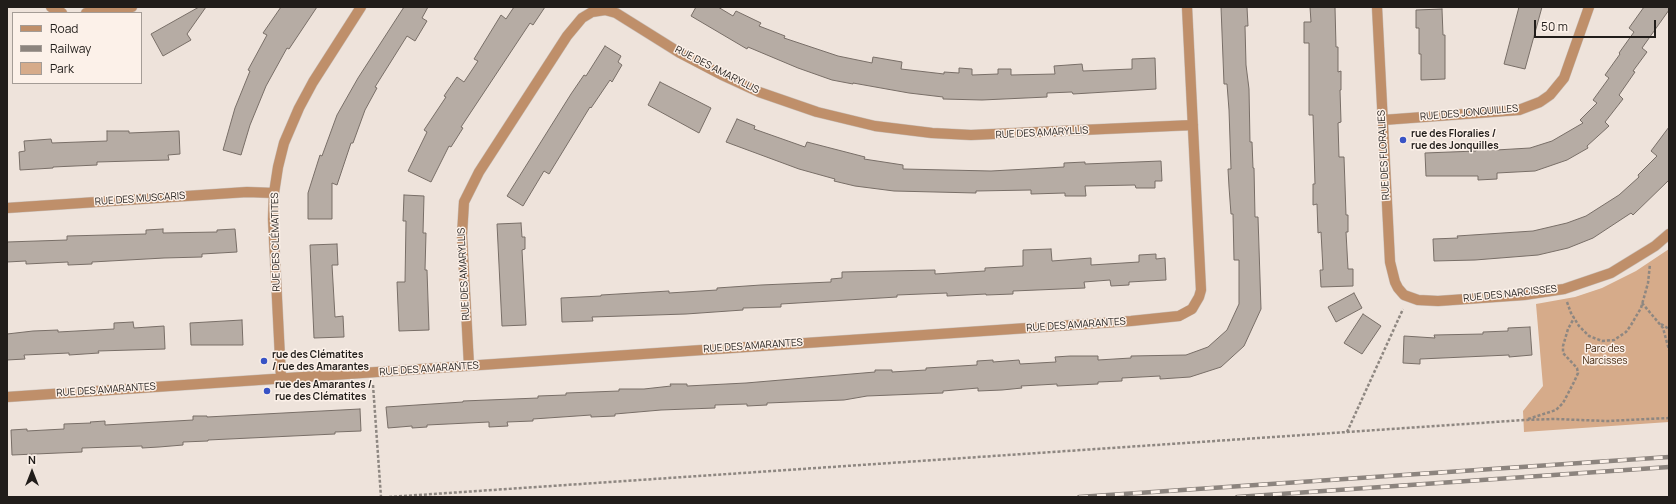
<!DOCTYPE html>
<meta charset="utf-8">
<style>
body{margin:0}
#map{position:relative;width:1676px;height:504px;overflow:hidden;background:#eee3db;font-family:Manrope,sans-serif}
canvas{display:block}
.frame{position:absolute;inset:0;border:8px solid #211d1a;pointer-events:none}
.legend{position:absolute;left:12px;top:12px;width:130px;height:72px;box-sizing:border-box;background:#fcf1e9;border:1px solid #a49c96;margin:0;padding:5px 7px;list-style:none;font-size:12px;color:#211d1a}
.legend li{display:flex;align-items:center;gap:8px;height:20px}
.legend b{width:20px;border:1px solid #a49c96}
.north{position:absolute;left:12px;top:452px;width:40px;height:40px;-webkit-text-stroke:3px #fcf1e9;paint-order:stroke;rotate:0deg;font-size:11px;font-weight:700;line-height:16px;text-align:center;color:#211d1a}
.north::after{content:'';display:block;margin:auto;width:14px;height:18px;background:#211d1a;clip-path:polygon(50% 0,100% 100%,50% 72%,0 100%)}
.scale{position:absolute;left:1534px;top:20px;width:122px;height:18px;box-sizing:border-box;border:2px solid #211d1a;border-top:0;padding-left:5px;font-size:12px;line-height:14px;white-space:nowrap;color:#211d1a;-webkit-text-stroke:3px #fcf1e9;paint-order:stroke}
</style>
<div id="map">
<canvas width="1676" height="504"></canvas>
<div class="frame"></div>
<ul class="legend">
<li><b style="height:5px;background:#bf8f6a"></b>Road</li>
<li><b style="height:5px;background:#8c847e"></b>Railway</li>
<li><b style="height:11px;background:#d6ab8a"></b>Park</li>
</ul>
<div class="north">N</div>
<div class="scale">50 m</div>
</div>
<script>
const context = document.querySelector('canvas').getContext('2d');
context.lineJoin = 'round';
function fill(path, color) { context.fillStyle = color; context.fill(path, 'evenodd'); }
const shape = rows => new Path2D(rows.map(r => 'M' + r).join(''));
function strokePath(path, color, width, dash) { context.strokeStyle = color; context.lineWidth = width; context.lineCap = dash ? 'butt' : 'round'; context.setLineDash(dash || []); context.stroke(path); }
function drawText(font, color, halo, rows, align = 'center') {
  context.font = font + ' Manrope,sans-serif'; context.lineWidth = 3; context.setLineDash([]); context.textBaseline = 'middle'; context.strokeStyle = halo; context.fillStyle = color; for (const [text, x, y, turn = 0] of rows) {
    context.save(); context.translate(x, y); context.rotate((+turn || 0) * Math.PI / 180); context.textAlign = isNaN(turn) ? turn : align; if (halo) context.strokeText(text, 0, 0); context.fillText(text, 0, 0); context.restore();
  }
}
fill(shape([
 [1669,249,1669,422,1524,432,1523,411,1543,386,1536,304,1575,297,1602,288,1636,271]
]), '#d6ab8a');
const building = shape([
 [199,7,206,7,187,34,191,40,163,56,151,34,199,7],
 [281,7,317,7,289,49,287,48,266,86,250,125,241,155,223,150,235,108,250,71,248,70,267,35,263,33,281,7],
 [404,7,428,7,422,18,427,21,415,41,407,36,375,87,377,88,365,110,353,143,351,143,337,185,332,183,332,219,308,219,308,193,320,155,322,156,337,115,358,78,404,7],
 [514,7,545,7,533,25,530,23,461,127,463,128,451,147,449,146,431,182,408,171,427,132,424,130,446,97,444,96,457,77,464,82,478,61,474,59,501,15,506,19,514,7],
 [696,7,718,7,733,16,736,11,761,23,759,26,785,36,784,38,838,56,872,63,873,57,902,62,901,69,944,74,944,72,959,73,959,68,972,69,972,75,998,74,998,69,1011,69,1011,75,1055,74,1054,66,1082,64,1083,71,1132,69,1132,59,1155,58,1156,89,1073,94,1072,92,1047,93,1047,97,982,100,943,99,943,97,909,93,853,83,853,84,832,80,798,68,748,47,747,49,691,16,696,7],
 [1221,7,1247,7,1248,26,1245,26,1246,65,1249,89,1250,142,1252,142,1253,168,1254,168,1255,217,1258,217,1261,309,1244,346,1221,367,1190,377,1160,379,1160,376,1122,378,1122,381,1098,382,1098,384,1057,386,1057,384,1021,386,1022,388,1002,390,978,391,978,388,943,391,943,393,867,396,844,400,767,403,767,405,747,406,747,404,715,405,715,408,661,410,615,414,615,416,591,417,591,415,533,419,533,421,507,422,508,426,489,427,489,422,427,425,427,427,412,428,412,426,388,428,386,407,463,402,463,401,538,398,538,396,566,395,566,393,619,391,619,389,644,389,671,386,670,384,687,384,687,386,746,383,875,372,875,370,892,370,892,372,926,370,926,368,977,365,977,361,993,360,993,362,1019,360,1020,364,1056,362,1055,357,1070,356,1098,356,1098,360,1131,358,1131,356,1186,355,1208,347,1227,330,1239,304,1239,260,1234,260,1233,214,1231,214,1229,187,1228,169,1231,169,1229,110,1227,84,1224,84,1221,7],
 [1310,7,1335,7,1336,47,1338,47,1338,72,1341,71,1341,90,1340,90,1341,122,1338,123,1339,157,1344,157,1346,215,1348,215,1348,232,1346,232,1348,269,1353,269,1353,286,1321,287,1320,270,1323,270,1321,232,1318,233,1317,204,1313,205,1313,184,1315,184,1313,115,1309,115,1309,43,1304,43,1304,22,1311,22,1310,7],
 [1519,7,1542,7,1525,69,1504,64,1519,7],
 [1644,7,1669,7,1669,10,1642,48,1647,52,1633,71,1635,72,1619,95,1623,99,1605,122,1609,126,1587,146,1588,148,1567,160,1535,171,1497,173,1497,179,1478,180,1478,176,1426,176,1425,153,1476,151,1476,148,1496,147,1496,150,1530,148,1552,141,1583,123,1580,120,1597,103,1593,100,1609,78,1605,75,1620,54,1619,53,1634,32,1629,28,1644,7],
 [1442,9,1443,35,1445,35,1445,79,1421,80,1421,54,1419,54,1419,28,1416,28,1416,10,1442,9],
 [605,46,621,56,618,62,622,65,612,82,610,80,591,108,590,107,549,174,544,171,523,206,507,196,571,94,584,75,586,76,605,46],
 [660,82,711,108,699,133,648,105,660,82],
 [737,119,755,126,754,129,805,147,807,142,865,157,864,159,903,165,903,169,991,171,1064,167,1064,163,1085,162,1085,164,1161,161,1162,181,1155,181,1155,188,1136,188,1135,185,1085,186,1086,196,1065,196,1065,193,1031,194,1031,190,976,191,976,193,894,191,855,186,834,181,835,179,799,169,726,142,737,119],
 [1669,127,1669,180,1633,215,1631,213,1593,238,1568,248,1538,255,1475,260,1434,261,1433,239,1458,238,1457,236,1533,231,1567,223,1586,216,1619,195,1639,177,1638,175,1657,156,1651,151,1669,127],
 [107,131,129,131,129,133,179,131,180,154,168,155,169,160,97,162,97,165,53,167,53,168,20,170,19,152,25,151,24,141,51,139,52,143,107,141,107,131],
 [404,195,424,196,423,233,426,233,425,270,427,270,429,330,399,331,397,282,405,282,406,221,403,221,404,195],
 [521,223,522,237,525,237,525,249,522,250,526,325,502,326,497,224,521,223],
 [163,229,163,233,217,232,217,230,235,229,237,252,202,254,202,257,164,258,92,262,92,264,68,265,68,262,26,264,26,261,7,262,7,242,67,240,67,236,146,234,146,230,163,229],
 [337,244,338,265,332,265,335,317,343,316,344,337,314,338,310,245,337,244],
 [1051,249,1052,261,1091,258,1091,265,1139,262,1139,255,1156,254,1156,259,1165,258,1166,280,1129,282,1129,285,1111,286,1110,280,1084,282,1085,288,1013,291,1013,294,986,295,986,294,947,296,947,293,897,295,897,297,781,304,781,307,743,308,743,310,686,314,592,317,593,321,562,322,561,298,601,296,601,295,669,291,669,293,717,290,717,288,761,285,831,282,831,279,842,278,842,272,935,270,935,274,985,271,985,268,1023,266,1023,250,1051,249],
 [1354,293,1362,308,1336,322,1328,307,1354,293],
 [1363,314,1381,326,1362,354,1344,343,1363,314],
 [242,320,243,345,191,345,190,323,242,320],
 [133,322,134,328,164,326,165,349,98,351,99,353,69,355,69,353,24,355,25,359,7,360,7,334,33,331,58,330,58,332,114,329,114,323,133,322],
 [1530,327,1532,355,1509,357,1509,355,1420,359,1420,364,1403,363,1404,336,1435,338,1434,335,1483,334,1483,332,1508,331,1508,328,1530,327],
 [360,409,361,431,335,432,335,434,208,440,208,441,183,442,183,445,159,447,142,448,142,446,82,448,82,452,12,455,11,430,27,429,27,431,64,429,64,424,91,423,90,422,105,421,105,425,193,420,193,416,207,416,207,417,360,409]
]);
fill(building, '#b6aca4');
strokePath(building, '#786e67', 1);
const minor = shape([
 [51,7,62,13],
 [1377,7,1390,262,1395,282,1398,288,1404,295,1418,300,1438,301,1524,295,1564,289,1611,273,1655,246,1669,234],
 [86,13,117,11,132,7],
 [1383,120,1519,110,1540,102,1550,95,1564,78,1589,7],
 [7,208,247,192,274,193],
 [469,366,462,235,464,202,479,172,567,36,582,18,592,12,605,10,616,13,680,53,722,75,759,92,817,112,875,126,932,133,971,135,1193,125],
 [281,378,273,219,274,193,278,167,284,143,299,108,313,82,361,7],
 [7,397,1131,321,1179,316,1192,309,1199,297,1201,290,1187,7]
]);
strokePath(minor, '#c9bfb8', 11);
strokePath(shape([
 [1567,302,1571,313,1579,326,1589,336,1602,341,1614,340,1626,332,1631,325,1641,308,1648,283,1650,264],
 [1642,303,1663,328,1669,350],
 [1661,324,1669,329],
 [373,385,381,497],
 [1528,419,1556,410,1563,403,1574,382,1578,373,1577,368,1563,353,1563,346,1568,329,1574,318],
 [1347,432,1403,309],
 [389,497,1524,420,1555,419,1607,421,1669,418]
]), '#8e8781', 2.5, [3, 2]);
strokePath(minor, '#bf8f6a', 10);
const rail = shape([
 [1079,497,1669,457],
 [1237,497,1669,467]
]);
strokePath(rail, '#8c847e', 4.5);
strokePath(rail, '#fcf1e9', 3, [9]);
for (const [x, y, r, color] of [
 [1403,140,4,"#3853c5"],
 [264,361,4,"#3853c5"],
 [267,391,4,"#3853c5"]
]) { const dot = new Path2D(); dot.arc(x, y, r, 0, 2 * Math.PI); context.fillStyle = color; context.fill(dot); strokePath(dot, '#fcf1e9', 1.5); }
drawText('10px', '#211d1a', '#fcf1e9', [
 ["RUE DES AMARYLLIS",717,70,27],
 ["RUE DES JONQUILLES",1469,113,-5],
 ["RUE DES AMARYLLIS",1042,133,-3],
 ["RUE DES FLORALIES",1384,155,-93],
 ["RUE DES MUSCARIS",140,199,-4],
 ["RUE DES CLÉMATITES",276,242,-91],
 ["RUE DES AMARYLLIS",464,274,-93],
 ["RUE DES NARCISSES",1510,294,-6],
 ["RUE DES AMARANTES",1076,325,-4],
 ["RUE DES AMARANTES",753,346,-4],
 ["RUE DES AMARANTES",429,369,-4],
 ["RUE DES AMARANTES",106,390,-4]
]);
drawText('bold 10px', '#211d1a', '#fcf1e9', [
 ["rue des Floralies /",1411,134],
 ["rue des Jonquilles",1411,146],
 ["rue des Clématites",272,355],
 ["/ rue des Amarantes",272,367],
 ["rue des Amarantes /",275,385],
 ["rue des Clématites",275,397]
], 'left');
drawText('10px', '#42250c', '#fcf1e9', [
 ["Parc des",1605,349],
 ["Narcisses",1605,361]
]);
</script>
